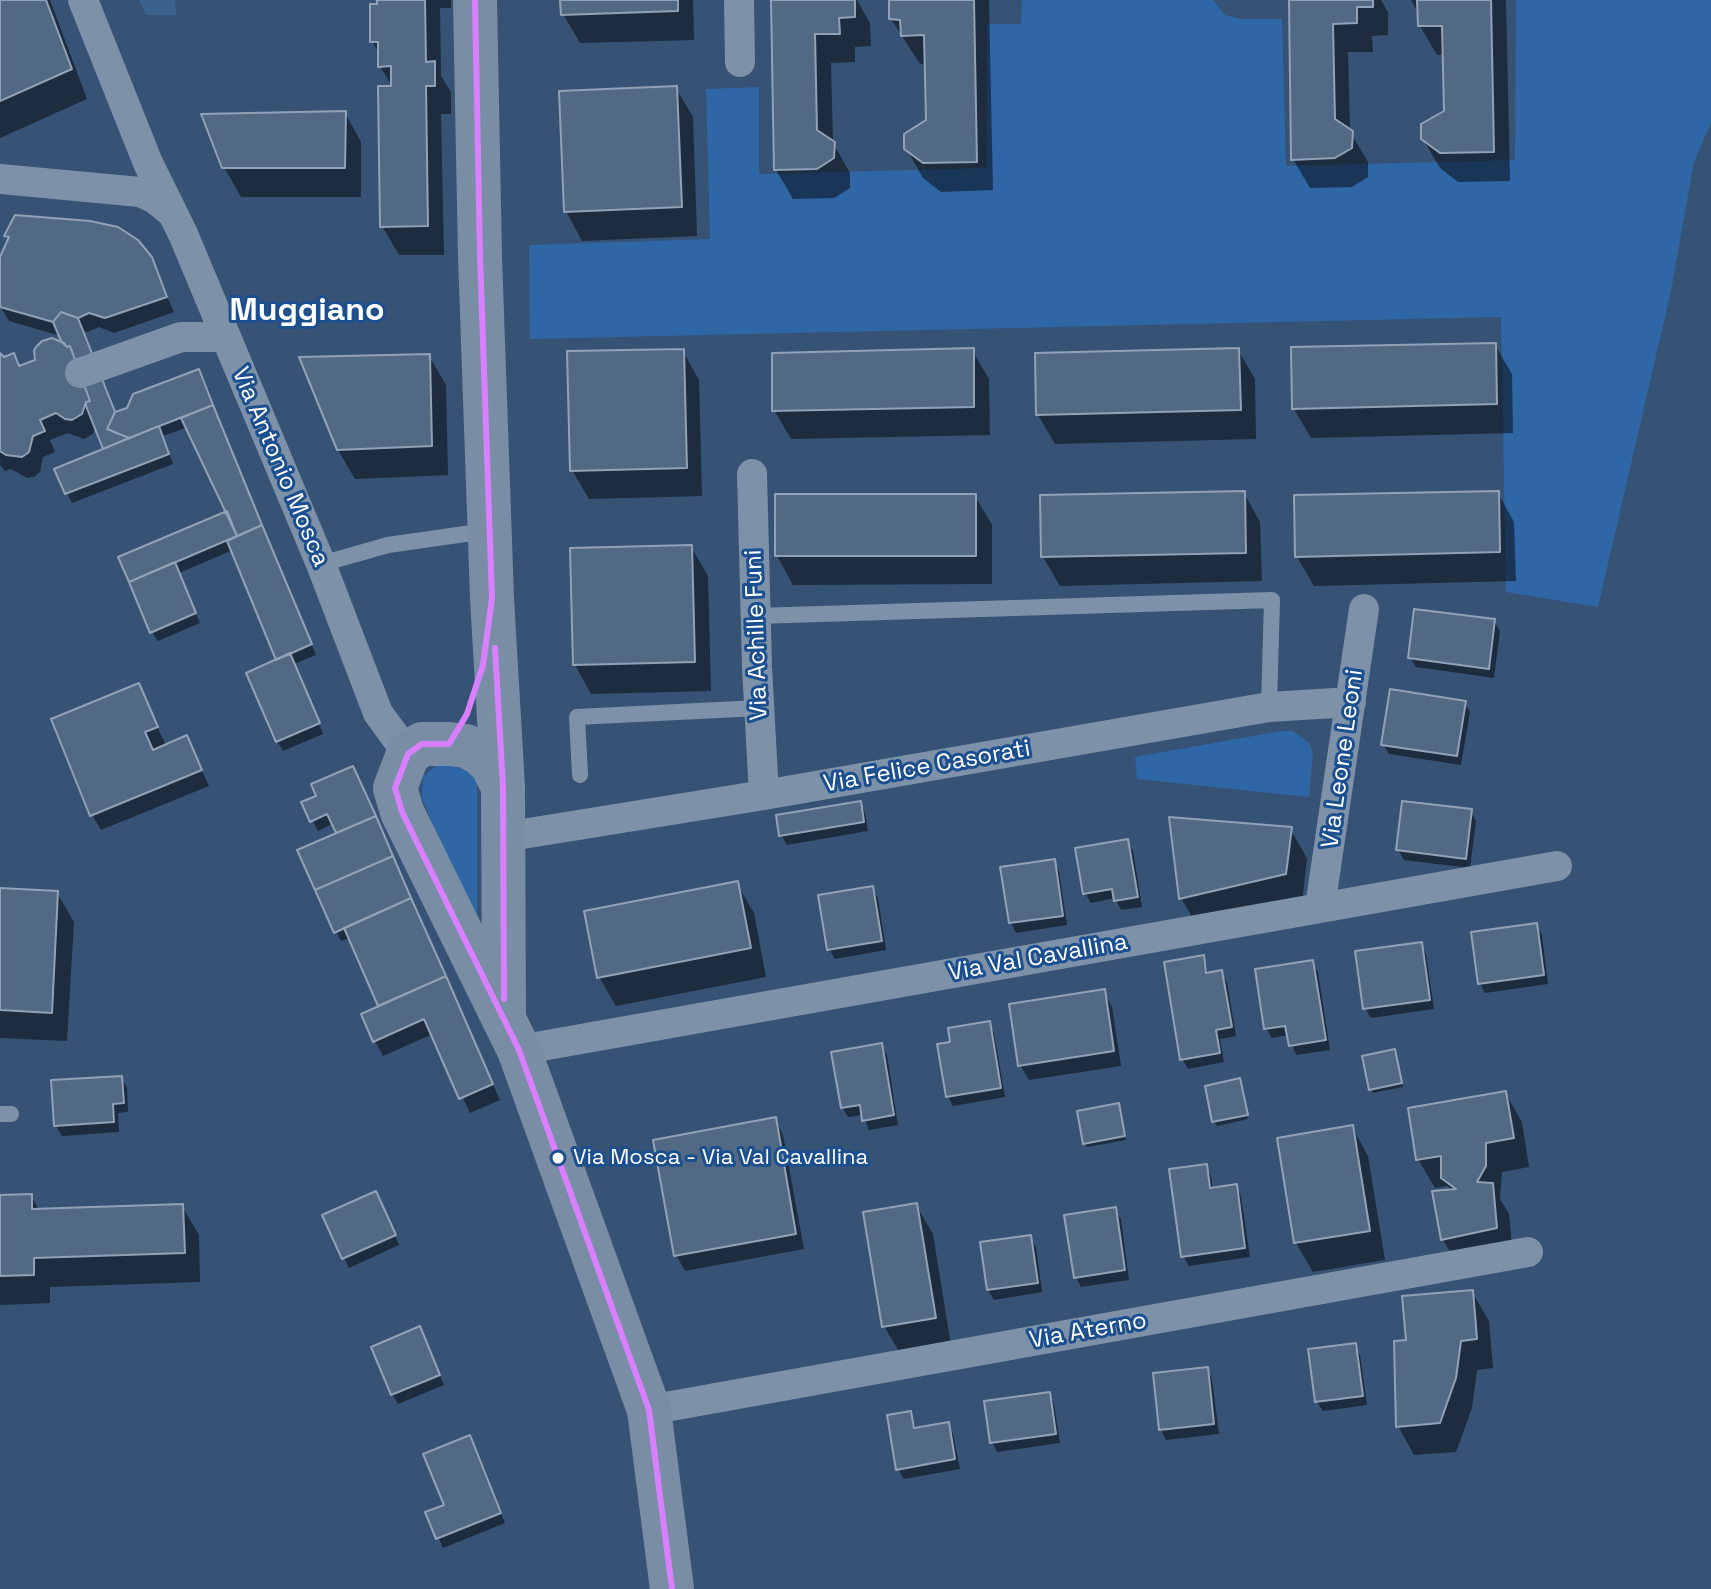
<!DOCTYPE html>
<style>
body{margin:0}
canvas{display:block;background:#365274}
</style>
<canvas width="1711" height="1589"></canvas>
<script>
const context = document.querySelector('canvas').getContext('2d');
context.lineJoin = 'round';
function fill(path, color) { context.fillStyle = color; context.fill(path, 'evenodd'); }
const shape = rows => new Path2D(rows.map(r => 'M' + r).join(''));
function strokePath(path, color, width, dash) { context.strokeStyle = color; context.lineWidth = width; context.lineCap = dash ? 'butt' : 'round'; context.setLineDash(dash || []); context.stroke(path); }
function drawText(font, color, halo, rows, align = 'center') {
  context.font = font + ' "Space Grotesk",sans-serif'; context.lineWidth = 6; context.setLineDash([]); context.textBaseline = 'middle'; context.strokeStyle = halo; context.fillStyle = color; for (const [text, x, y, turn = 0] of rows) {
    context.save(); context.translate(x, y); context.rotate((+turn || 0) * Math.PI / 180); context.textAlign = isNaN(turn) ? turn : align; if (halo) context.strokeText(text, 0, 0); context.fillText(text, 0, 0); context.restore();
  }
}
fill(shape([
 [1022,0,1213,0,1225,15,1240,19,1282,19,1286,166,1515,160,1516,0,1711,0,1711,123,1694,162,1671,291,1598,607,1506,592,1501,317,530,339,529,245,710,239,706,89,759,87,759,174,987,168,987,24,1021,24],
 [1281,731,1293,731,1309,743,1313,753,1309,797,1137,779,1135,757],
 [439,763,459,763,477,778,477,919,471,916,422,798,423,777]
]), '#2f66a5');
fill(shape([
 [139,0,175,0,176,15,146,15]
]), '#3b618d');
fill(shape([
 [0,0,50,0,87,99,0,138],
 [379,0,451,0,451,8,440,8,441,76,451,92,451,114,441,114,444,255,399,255,382,226,393,88,380,66,380,55,372,41],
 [562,0,693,0,694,40,580,43,563,14],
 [773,0,857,0,870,23,871,46,855,47,855,62,831,63,833,143,850,173,850,188,834,198,793,199,776,170],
 [891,0,989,0,993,190,941,192,923,178,906,148,928,121,927,64,920,64,891,19],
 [1291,0,1381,0,1388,12,1388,35,1372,36,1373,52,1348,52,1350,132,1368,162,1368,177,1352,187,1310,188,1293,159],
 [1411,0,1506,0,1510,181,1458,182,1440,168,1423,139,1446,112,1444,54,1437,55,1420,26,1420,16],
 [676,88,693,117,697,236,582,241,566,211],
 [345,113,361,142,361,197,241,197,224,167],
 [7,236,150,259,174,312,114,333,99,327,88,332,82,330,114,415,203,381,316,655,294,664,323,734,283,751,277,741,279,661,233,550,179,573,200,623,158,641,152,632,121,558,229,512,188,427,163,436,173,464,72,503,67,493,105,450,96,424,93,434,84,439,68,433,50,440,55,452,43,457,40,472,34,477,27,478,11,469,5,471,0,465,0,357,4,360,13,356,20,367,66,346,61,336,9,321,0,306,0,283,9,240],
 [1495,345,1512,374,1513,433,1311,438,1294,409],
 [972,350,989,379,990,435,791,439,774,410],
 [1238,350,1255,379,1256,439,1055,444,1038,415],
 [683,351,699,380,702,496,589,499,572,470],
 [429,356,446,385,448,475,355,479,338,450],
 [1244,493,1260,522,1262,581,1060,586,1043,557],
 [1498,493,1514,522,1516,581,1314,586,1297,557],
 [975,496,992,525,992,584,793,585,777,556],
 [691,547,708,576,711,691,591,694,575,665],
 [1494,621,1500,631,1494,678,1416,667,1410,658],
 [139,685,166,746,187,738,209,786,101,830,92,815],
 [1464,702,1470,712,1461,765,1389,754,1383,744],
 [358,778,500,1100,470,1113,433,1034,383,1056,375,1041,381,1007,350,938,341,941,336,932,339,834,334,823,318,831,304,803],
 [860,803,865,813,868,831,787,845,781,835],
 [1470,811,1476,821,1470,868,1404,860,1398,850],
 [1290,829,1307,858,1302,903,1198,927,1181,898],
 [1127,842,1133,851,1142,907,1121,910,1115,898,1091,903,1085,893],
 [1054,861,1059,871,1067,925,1016,933,1011,923,1003,868],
 [737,884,754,913,766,977,616,1006,599,977],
 [872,888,878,898,886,950,835,959,829,949],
 [0,890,57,893,74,922,67,1041,0,1038],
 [1536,926,1542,935,1548,984,1485,993,1480,983],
 [1421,944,1426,954,1434,1009,1371,1018,1365,1008],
 [1202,957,1209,975,1221,972,1227,982,1236,1036,1220,1039,1224,1062,1188,1069,1182,1059],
 [1312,962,1318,972,1330,1050,1296,1055,1289,1035,1272,1038,1266,1028],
 [1104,992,1112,1007,1121,1066,1029,1080,1020,1065],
 [989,1023,994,1033,1005,1097,953,1106,948,1096,953,1043],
 [881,1045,887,1055,898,1125,869,1130,863,1115,848,1117,842,1107],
 [1394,1051,1403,1087,1373,1093,1371,1089],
 [121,1078,127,1087,128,1112,118,1113,119,1132,62,1136,56,1126],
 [1239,1081,1248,1119,1217,1126,1214,1121],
 [1505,1093,1522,1122,1529,1167,1502,1172,1500,1199,1509,1214,1513,1256,1460,1268,1443,1240,1451,1191,1448,1186,1435,1188,1418,1159],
 [1118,1105,1126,1140,1087,1147,1085,1143],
 [775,1119,783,1135,804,1249,685,1271,676,1255],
 [1352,1127,1368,1156,1385,1260,1313,1272,1296,1243,1279,1140],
 [1206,1166,1211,1176,1213,1190,1236,1186,1241,1196,1250,1257,1189,1266,1183,1256],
 [31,1196,39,1210,182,1206,199,1235,200,1282,50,1287,50,1303,0,1305,0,1197],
 [381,1204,399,1245,349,1268,344,1258],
 [916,1205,933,1234,951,1346,901,1355,884,1326],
 [1115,1210,1121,1219,1129,1280,1081,1287,1076,1278],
 [1030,1237,1036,1247,1042,1292,994,1300,988,1290],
 [1472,1292,1489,1321,1493,1368,1477,1370,1472,1408,1456,1452,1414,1455,1398,1426,1408,1342],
 [425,1339,444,1385,398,1404,392,1394],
 [1355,1345,1360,1355,1367,1405,1323,1411,1317,1402],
 [1207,1369,1212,1379,1219,1434,1166,1440,1161,1430,1155,1375],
 [1049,1394,1054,1404,1060,1443,997,1452,992,1442],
 [910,1413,917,1429,948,1424,953,1434,960,1469,904,1479,898,1469],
 [469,1437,505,1523,443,1548,428,1513,446,1506]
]), '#0007');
const building = shape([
 [0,0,46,0,72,69,0,101,0,0],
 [377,0,425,0,426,62,435,61,435,86,426,86,428,226,380,227,378,86,391,86,391,66,378,67,378,42,370,42,370,4,377,4,377,0],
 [560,0,678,0,678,11,561,15,560,0],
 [771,0,855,0,855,17,839,18,840,34,815,34,817,130,835,142,834,158,817,169,774,170,771,0],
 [889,0,974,0,977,162,923,163,904,149,904,134,926,120,924,35,901,36,900,20,889,19,889,0],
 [1289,0,1373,0,1373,7,1357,7,1357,23,1333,24,1335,119,1353,131,1352,148,1335,158,1291,160,1289,0],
 [1417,0,1491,0,1494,152,1440,153,1421,139,1421,124,1444,111,1442,26,1418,26,1417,0],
 [677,86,682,207,564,212,559,91,677,86],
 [346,111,345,168,222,168,201,114,346,111],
 [15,215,90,221,118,227,138,240,152,257,167,297,105,318,89,313,78,318,61,312,53,322,0,307,0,257,9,237,4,236,15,215],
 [61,312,78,318,115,412,107,429,129,438,103,449,86,406,86,402,90,401,70,346,67,347,61,341,53,322,61,312],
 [52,338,64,343,67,347,70,346,90,401,86,402,82,414,72,420,65,419,56,413,40,420,45,431,33,436,29,452,22,457,6,455,0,451,0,353,4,357,14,353,19,366,35,360,34,350,37,346,42,341,52,338],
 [1496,343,1497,404,1292,409,1291,347,1496,343],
 [974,348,974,407,772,411,772,353,974,348],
 [1239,348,1241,410,1036,415,1035,353,1239,348],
 [684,349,687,468,570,471,567,351,684,349],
 [430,354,432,446,337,450,299,357,430,354],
 [199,369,213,405,129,438,107,429,115,412,127,408,133,394,199,369],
 [213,405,262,525,237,536,181,418,213,405],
 [159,426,169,454,65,494,54,469,159,426],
 [1245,491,1246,553,1041,557,1040,495,1245,491],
 [1499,491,1500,552,1295,557,1294,495,1499,491],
 [775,494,976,494,976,556,775,556,775,494],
 [227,511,237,536,129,582,118,557,227,511],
 [262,525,312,644,276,660,227,541,262,525],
 [692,545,695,662,573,665,570,548,692,545],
 [175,562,196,613,150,633,129,582,175,562],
 [1414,609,1495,619,1489,669,1408,658,1414,609],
 [290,653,320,723,276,742,246,673,290,653],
 [139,683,158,727,145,732,153,750,187,735,202,770,90,816,51,719,139,683],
 [1390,689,1466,701,1457,756,1381,745,1390,689],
 [353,766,376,816,336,833,327,814,310,822,301,802,316,796,311,784,353,766],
 [861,801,864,822,779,836,776,815,861,801],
 [1402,801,1472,809,1466,859,1396,850,1402,801],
 [376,816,393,856,315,890,297,850,376,816],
 [1169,817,1292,827,1286,874,1179,899,1169,817],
 [1128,839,1138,897,1114,901,1112,889,1083,894,1075,848,1128,839],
 [393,856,411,898,334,933,315,890,393,856],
 [1055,859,1063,916,1009,923,1000,867,1055,859],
 [738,881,751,948,597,978,584,911,738,881],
 [873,886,882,941,827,950,818,895,873,886],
 [0,888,58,891,52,1013,0,1010,0,888],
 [411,898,446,976,378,1006,344,928,411,898],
 [1537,923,1544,975,1478,984,1471,932,1537,923],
 [1422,942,1430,1000,1363,1009,1355,951,1422,942],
 [1204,955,1206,973,1222,970,1232,1027,1216,1030,1220,1053,1180,1060,1164,962,1204,955],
 [1313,960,1326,1040,1289,1046,1285,1026,1264,1029,1255,969,1313,960],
 [446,976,493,1084,459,1099,424,1019,373,1042,361,1014,446,976],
 [1105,989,1114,1051,1018,1066,1009,1004,1105,989],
 [990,1021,1001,1088,946,1097,937,1044,950,1042,948,1028,990,1021],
 [882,1043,894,1115,862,1121,860,1105,841,1108,831,1052,882,1043],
 [1395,1049,1402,1083,1369,1090,1362,1056,1395,1049],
 [122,1076,124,1103,113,1104,114,1122,54,1126,51,1080,122,1076],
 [1240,1078,1248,1115,1212,1122,1205,1086,1240,1078],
 [1506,1091,1514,1138,1486,1143,1486,1166,1477,1182,1493,1183,1497,1228,1441,1240,1432,1191,1456,1189,1441,1178,1441,1156,1416,1160,1408,1108,1506,1091],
 [1119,1103,1125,1136,1083,1144,1077,1111,1119,1103],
 [776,1117,796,1234,674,1256,653,1140,776,1117],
 [1353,1125,1370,1231,1294,1243,1277,1138,1353,1125],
 [1207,1164,1210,1188,1237,1184,1245,1248,1181,1257,1169,1169,1207,1164],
 [376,1191,396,1235,342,1259,322,1215,376,1191],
 [32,1194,32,1209,183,1204,185,1253,34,1258,34,1275,0,1276,0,1195,32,1194],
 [917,1203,936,1318,882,1327,863,1212,917,1203],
 [1116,1207,1125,1270,1074,1278,1064,1215,1116,1207],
 [1031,1235,1038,1283,987,1290,980,1242,1031,1235],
 [1473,1290,1477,1339,1461,1341,1456,1378,1440,1423,1396,1427,1394,1341,1406,1340,1402,1296,1473,1290],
 [420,1326,440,1375,391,1395,371,1347,420,1326],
 [1356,1343,1363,1396,1315,1402,1308,1349,1356,1343],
 [1208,1367,1214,1424,1159,1430,1153,1373,1208,1367],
 [1050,1392,1056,1434,990,1443,984,1401,1050,1392],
 [911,1411,914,1428,949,1422,955,1459,896,1470,887,1415,911,1411],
 [470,1435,501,1513,436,1539,425,1512,444,1505,423,1454,470,1435]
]);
fill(building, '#526984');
strokePath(building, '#92a2b6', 2);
strokePath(shape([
 [321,564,388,545,486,531],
 [756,616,1272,600,1269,707],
 [580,775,577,717,759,708],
 [0,1114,11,1114]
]), '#7d92a8', 16);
strokePath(shape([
 [83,0,148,163,183,234,321,564,378,713,408,754],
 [739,0,740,62],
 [0,179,140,192,155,199,170,211],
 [80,373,181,337,226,337],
 [752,474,757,667,764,795],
 [504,837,764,795,1269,707,1351,702],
 [1320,907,1364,609],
 [519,1050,1557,866],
 [649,1410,1528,1252]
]), '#7d92a8', 30);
strokePath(shape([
 [475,0,480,256,492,598,503,787,504,1018],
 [503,787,492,765,480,753,466,746,449,744,422,744,408,754,395,788,402,812,519,1050,649,1410,672,1589]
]), '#798da4', 44);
strokePath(shape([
 [475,0,480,256,492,598,483,665,467,714,449,744,422,744,408,754,395,788,402,812,519,1050,649,1410,672,1589],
 [495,648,503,787,504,999]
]), '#d880ff', 6);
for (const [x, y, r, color] of [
 [558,1158,7,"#fff"]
]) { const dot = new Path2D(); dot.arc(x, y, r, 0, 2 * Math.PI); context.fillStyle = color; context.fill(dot); strokePath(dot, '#1b4f8f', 3); }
drawText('22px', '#fff', '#1b4f8f', [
 ["Via Mosca - Via Val Cavallina",573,1158]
], 'left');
drawText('24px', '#fff', '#1b4f8f', [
 ["Via Antonio Mosca",280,467,67],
 ["Via Achille Funi",757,635,-92],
 ["Via Leone Leoni",1343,759,-82],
 ["Via Felice Casorati",927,767,-10],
 ["Via Val Cavallina",1038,958,-10],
 ["Via Aterno",1088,1331,-10]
]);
drawText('bold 32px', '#fff', '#1b4f8f', [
 ["Muggiano",307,311]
]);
</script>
